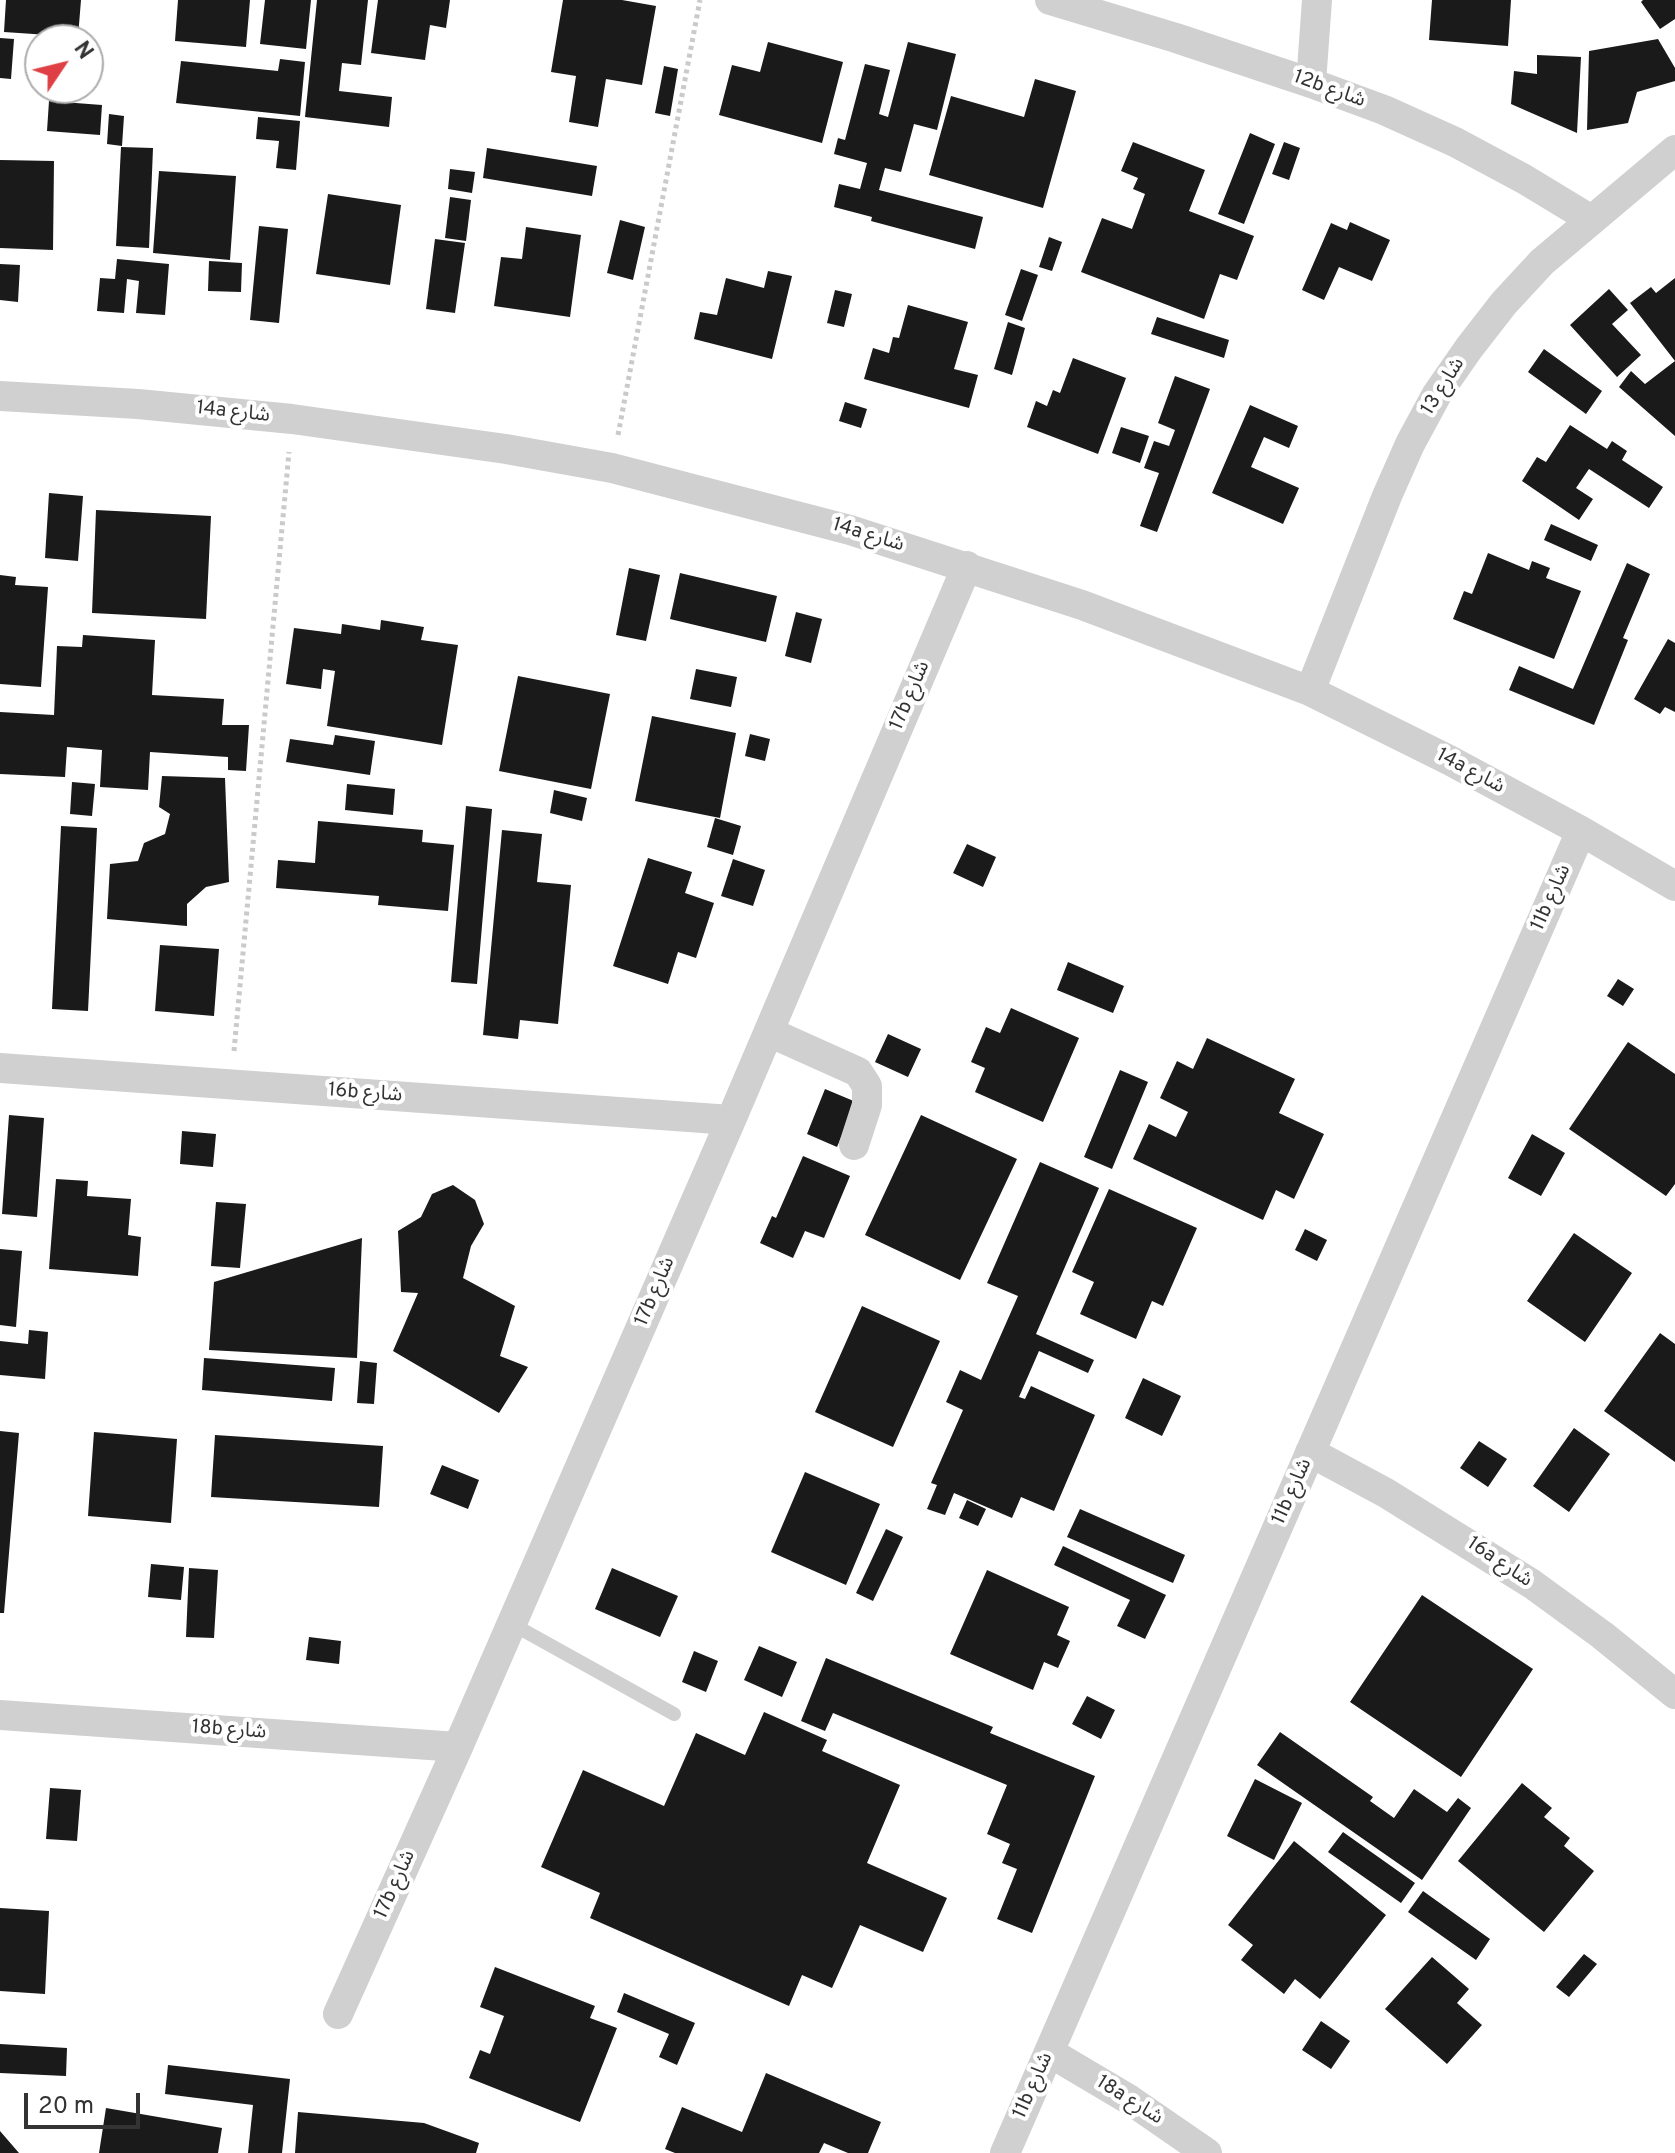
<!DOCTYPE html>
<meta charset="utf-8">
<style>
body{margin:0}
#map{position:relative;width:1675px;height:2153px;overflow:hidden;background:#fff;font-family:Overpass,sans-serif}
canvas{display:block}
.north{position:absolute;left:24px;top:24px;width:80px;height:80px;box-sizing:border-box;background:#fff;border:2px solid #adadad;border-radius:50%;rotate:55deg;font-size:22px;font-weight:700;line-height:32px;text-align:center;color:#333}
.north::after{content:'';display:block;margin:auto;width:28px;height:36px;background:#de4045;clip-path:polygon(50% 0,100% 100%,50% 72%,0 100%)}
.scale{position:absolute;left:24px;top:2093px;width:116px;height:36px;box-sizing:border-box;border:4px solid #333;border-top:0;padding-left:10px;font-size:24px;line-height:28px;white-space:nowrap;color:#333;-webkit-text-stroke:6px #fff;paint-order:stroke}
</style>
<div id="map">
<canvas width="1675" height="2153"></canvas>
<div class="north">N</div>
<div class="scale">20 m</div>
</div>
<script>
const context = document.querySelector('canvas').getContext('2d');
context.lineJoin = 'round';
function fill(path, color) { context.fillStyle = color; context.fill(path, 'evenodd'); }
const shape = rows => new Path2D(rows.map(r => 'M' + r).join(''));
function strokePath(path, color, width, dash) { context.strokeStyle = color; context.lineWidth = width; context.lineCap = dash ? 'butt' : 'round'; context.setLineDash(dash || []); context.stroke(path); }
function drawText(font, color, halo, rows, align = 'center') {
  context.font = font + ' Overpass,"Noto Sans Arabic",sans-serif'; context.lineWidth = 8; context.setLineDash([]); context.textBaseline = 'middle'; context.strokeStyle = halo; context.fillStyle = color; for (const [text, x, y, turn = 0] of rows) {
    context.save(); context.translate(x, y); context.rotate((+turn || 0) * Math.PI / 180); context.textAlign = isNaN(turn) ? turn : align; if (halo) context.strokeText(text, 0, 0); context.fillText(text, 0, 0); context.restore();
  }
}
fill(shape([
 [6,0,81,0,78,37,4,32],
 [178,0,250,0,246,47,175,41],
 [265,0,311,0,306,49,260,44],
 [317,0,368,0,361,65,342,63,339,91,392,97,389,127,305,117],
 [378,0,450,0,446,28,430,25,425,60,371,53],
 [563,0,622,0,656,6,642,85,606,79,598,127,569,122,576,76,551,72],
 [1432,0,1511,0,1508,46,1429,40],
 [1643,0,1675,0,1675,19,1660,29,1641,2],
 [0,38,14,39,11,79,0,78],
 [1658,39,1675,68,1675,81,1637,92,1628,123,1587,130,1589,51],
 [768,42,843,62,822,143,719,115,732,65,760,72],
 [908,42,956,54,937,130,914,124,901,172,885,168,879,190,983,217,975,249,871,221,872,217,834,207,839,184,860,189,867,163,834,154,838,138,845,140,865,64,890,70,879,114,888,117],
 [1537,55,1581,57,1577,133,1511,104,1514,71,1537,74],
 [280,59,305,62,300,116,176,103,181,61,278,71],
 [664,66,678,69,670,116,655,113],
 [1035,79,1076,91,1043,208,929,175,951,96,1024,117],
 [49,101,102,105,100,135,47,131],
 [109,114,124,116,122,146,107,144],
 [258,117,300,121,296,170,276,168,279,141,256,139],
 [1250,133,1275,144,1244,224,1218,214],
 [1133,142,1205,170,1189,211,1254,236,1237,280,1220,274,1204,319,1081,272,1102,218,1132,229,1145,194,1133,189,1138,178,1121,171],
 [1284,142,1300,148,1289,180,1272,174],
 [121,147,153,148,149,248,116,246],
 [487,148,597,166,592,196,483,178],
 [0,160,54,161,53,250,0,248],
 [450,169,475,172,472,193,448,189],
 [159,171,236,176,230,260,153,253],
 [328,194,401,205,390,285,316,274],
 [450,197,471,200,466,241,445,238],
 [620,220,645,227,633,280,607,273],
 [1350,222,1390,240,1372,281,1339,267,1324,300,1302,290,1331,223,1347,230],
 [259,226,288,229,279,323,250,320],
 [526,227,581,235,570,317,494,306,501,257,522,259],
 [1049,237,1062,242,1052,271,1039,267],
 [435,239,465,243,455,313,426,309],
 [117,259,169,264,165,315,136,313,139,281,127,279,124,313,97,311,100,278,115,279],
 [209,261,242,263,241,292,208,291],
 [0,264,20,265,18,302,0,300],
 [1021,269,1038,275,1022,321,1005,315],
 [768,271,792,276,772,359,694,339,700,312,717,315,726,278,764,288],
 [1675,278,1675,436,1619,387,1631,371,1645,384,1675,361,1630,303,1651,287,1656,293],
 [1609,289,1628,310,1612,324,1641,355,1617,377,1570,325],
 [835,290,852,294,844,327,827,323],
 [908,305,968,322,954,369,978,375,969,408,864,379,873,348,889,353,893,337,899,338],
 [1157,317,1229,340,1224,358,1151,334],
 [1008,322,1025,328,1012,375,994,369],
 [1544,349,1602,391,1586,414,1528,372],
 [1073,358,1126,378,1098,454,1027,427,1036,401,1047,406,1053,390,1060,393],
 [1175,376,1210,389,1157,532,1140,526,1159,473,1144,468,1154,441,1169,446,1175,430,1158,423],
 [845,402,867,409,861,428,839,421],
 [1250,405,1298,426,1289,448,1264,437,1251,467,1299,488,1283,524,1212,493],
 [1570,425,1607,449,1612,441,1627,451,1622,460,1663,487,1649,508,1589,469,1576,488,1593,499,1579,520,1522,481,1537,457,1546,462],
 [1121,427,1149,436,1140,463,1112,453],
 [49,493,83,496,78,561,45,558],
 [96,510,211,516,206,619,92,613],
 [1551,524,1598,545,1591,561,1544,540],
 [1488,553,1529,570,1532,561,1550,568,1546,578,1581,591,1554,659,1453,619,1464,591,1472,594],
 [1627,563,1650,574,1623,638,1628,640,1594,725,1509,690,1519,666,1573,689],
 [629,568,660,575,646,641,616,635],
 [680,573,777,596,766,642,670,619],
 [0,575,16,577,15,585,48,587,41,687,0,684],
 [796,612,822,619,811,663,785,656],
 [381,620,424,627,421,640,458,645,442,745,327,726,335,671,323,669,321,689,286,684,294,628,341,634,342,624,380,630],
 [83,635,155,640,152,695,224,699,222,725,249,725,246,771,228,770,228,757,150,752,148,790,100,787,102,750,67,747,65,777,0,774,0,712,54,715,57,646,82,647],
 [1668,639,1675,643,1675,712,1665,707,1660,714,1634,699],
 [696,669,737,677,731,707,690,699],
 [518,676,610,694,591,789,499,771],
 [652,716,736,733,720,818,635,801],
 [750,734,770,739,765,761,745,756],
 [335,735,375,741,370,775,286,762,290,739,333,745],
 [162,776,225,778,229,882,206,887,187,904,187,926,107,919,110,864,138,861,144,843,165,834,170,814,159,807],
 [72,782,95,784,92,816,70,814],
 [347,784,395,789,393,815,345,810],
 [554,790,587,798,582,821,550,813],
 [466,806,492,809,477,984,451,982],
 [715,818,741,826,733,855,707,847],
 [318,821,423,830,422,842,454,845,448,911,378,905,379,896,276,888,278,860,315,863],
 [61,826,97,828,88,1011,52,1009],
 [502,830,542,834,537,882,571,885,558,1024,520,1020,518,1039,483,1035],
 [967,844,996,857,983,887,953,873],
 [648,858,692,872,685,893,714,903,696,958,678,952,668,984,613,966],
 [733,859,765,870,753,906,721,896],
 [160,945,219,949,214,1016,155,1011],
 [1068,962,1124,986,1113,1013,1057,990],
 [1618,979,1634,989,1623,1006,1607,996],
 [1011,1008,1079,1038,1043,1122,975,1092,985,1068,971,1062,986,1027,1000,1033],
 [888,1034,921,1049,908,1077,875,1062],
 [1207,1038,1295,1079,1279,1113,1324,1134,1294,1199,1276,1190,1263,1220,1133,1159,1149,1124,1176,1137,1188,1112,1160,1098,1177,1061,1193,1069],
 [1628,1042,1675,1074,1675,1184,1666,1196,1569,1129],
 [1120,1070,1148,1082,1112,1169,1084,1157],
 [825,1089,856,1102,837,1147,807,1134],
 [9,1115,44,1118,37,1217,2,1214],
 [921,1115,1017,1159,960,1280,865,1235],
 [182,1131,216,1134,213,1167,180,1164],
 [1532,1134,1565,1153,1541,1196,1508,1178],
 [803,1156,850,1176,824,1238,805,1231,793,1258,760,1243,772,1216,776,1218],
 [1040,1162,1099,1188,1036,1334,1094,1360,1088,1373,1039,1351,1019,1397,1025,1399,1031,1386,1095,1415,1054,1511,1021,1497,1012,1518,954,1493,945,1515,927,1509,937,1485,931,1483,963,1410,946,1402,960,1370,981,1380,1018,1296,987,1283],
 [56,1179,88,1181,87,1196,131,1199,128,1235,141,1237,138,1276,49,1269],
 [453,1185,475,1200,484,1224,471,1246,463,1278,515,1306,500,1356,528,1367,499,1413,393,1351,418,1293,401,1292,398,1231,421,1217,432,1194],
 [1109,1189,1197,1228,1163,1306,1152,1301,1136,1339,1080,1314,1094,1282,1072,1272],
 [216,1202,246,1204,240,1268,211,1266],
 [1305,1229,1327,1240,1317,1261,1295,1250],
 [1574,1233,1632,1273,1585,1342,1527,1301],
 [362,1238,357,1358,209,1350,214,1282],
 [0,1249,22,1251,16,1327,0,1325],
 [862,1306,940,1341,893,1447,815,1412],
 [29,1330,48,1332,45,1379,0,1375,0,1341,28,1344],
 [1660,1333,1675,1344,1675,1462,1604,1411],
 [204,1358,335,1368,332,1401,202,1390],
 [360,1361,377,1363,374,1404,357,1403],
 [1143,1378,1181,1396,1162,1436,1125,1418],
 [1574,1428,1610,1454,1569,1512,1533,1486],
 [0,1431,19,1433,4,1613,0,1613],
 [94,1432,177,1439,171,1523,88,1516],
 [215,1435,383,1446,379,1507,211,1497],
 [1479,1441,1507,1459,1488,1487,1460,1468],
 [442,1465,479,1480,468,1509,430,1494],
 [805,1472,880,1504,846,1585,771,1552],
 [967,1500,986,1509,978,1526,959,1518],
 [1080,1509,1185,1555,1173,1583,1067,1537],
 [886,1529,903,1537,873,1601,856,1593],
 [1063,1546,1166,1595,1145,1639,1117,1626,1130,1600,1054,1565],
 [151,1564,184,1567,181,1600,148,1597],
 [189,1568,218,1570,214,1638,186,1637],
 [612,1568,678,1596,660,1637,595,1609],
 [987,1570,1069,1607,1057,1635,1070,1641,1058,1668,1044,1662,1033,1690,950,1654],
 [1422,1595,1533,1669,1461,1777,1350,1702],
 [309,1637,341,1641,339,1664,306,1660],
 [759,1646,797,1662,782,1697,744,1680],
 [694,1651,718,1661,706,1692,682,1682],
 [826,1658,993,1727,990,1733,1095,1776,1032,1933,997,1919,1017,1869,1002,1863,1010,1844,987,1834,1007,1785,833,1713,825,1731,801,1721],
 [1087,1696,1115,1710,1101,1739,1072,1724],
 [764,1712,827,1740,822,1751,900,1785,867,1863,947,1898,923,1952,860,1925,832,1988,802,1975,789,2006,590,1918,600,1893,541,1867,583,1770,664,1806,696,1733,745,1755],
 [1280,1732,1373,1797,1370,1801,1394,1818,1414,1789,1447,1812,1458,1798,1471,1808,1422,1880,1257,1765],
 [1255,1779,1302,1803,1274,1860,1227,1836],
 [1522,1783,1552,1808,1544,1817,1570,1838,1564,1846,1594,1871,1544,1932,1458,1861],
 [50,1788,81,1790,77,1841,46,1839],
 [1343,1832,1415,1883,1401,1903,1328,1852],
 [1294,1841,1386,1915,1320,1999,1295,1979,1284,1994,1241,1960,1253,1945,1228,1925],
 [1423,1891,1490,1939,1476,1960,1408,1912],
 [0,1908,49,1911,45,1994,0,1991],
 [1584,1954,1597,1964,1569,1997,1556,1987],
 [1432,1957,1469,1989,1457,2003,1482,2025,1447,2064,1385,2009],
 [495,1967,595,2006,590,2018,617,2028,580,2122,469,2078,480,2050,490,2054,504,2016,480,2007],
 [624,1993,695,2023,677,2065,659,2057,669,2034,617,2012],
 [1321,2021,1350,2041,1331,2069,1302,2050],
 [0,2044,67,2048,66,2076,0,2073],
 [168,2065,290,2079,282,2153,248,2153,253,2105,165,2094],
 [766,2073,881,2122,868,2153,848,2153,824,2143,819,2153,675,2153,665,2149,682,2107,742,2132],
 [106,2108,222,2128,218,2153,99,2153],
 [298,2112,424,2123,479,2143,476,2153,295,2153],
 [0,2131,19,2153,0,2153]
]), '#1a1a1a');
strokePath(shape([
 [618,435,700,0],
 [234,1051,289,452]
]), '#cacaca', 5, [4, 4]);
strokePath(shape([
 [512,1624,674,1714]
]), '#d0d0d0', 14);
strokePath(shape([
 [1050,0,1176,38,1311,83,1384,110,1455,142,1524,179,1590,219],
 [1311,83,1317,0],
 [0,396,138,404,292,419,506,449,612,468,850,530,1082,605,1310,691,1449,760,1581,831,1675,886],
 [1310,691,1387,496,1410,444,1437,394,1469,348,1504,303,1542,262,1675,150],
 [769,1032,858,1072,867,1086,867,1105,854,1145],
 [0,1068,731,1120],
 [1310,1452,1386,1493,1532,1584,1602,1635,1675,1694],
 [0,1715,458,1747],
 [338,2014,458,1747,731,1120,967,566],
 [1049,2052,1130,2100,1207,2153],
 [1005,2153,1581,831]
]), '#d0d0d0', 30);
drawText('20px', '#333', '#fff', [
 ["12b شارع",1329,90,20],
 ["شارع 13",1444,387,-58],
 ["14a شارع",233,413,6],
 ["14a شارع",868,536,17],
 ["17b شارع",911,696,-67],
 ["14a شارع",1470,772,28],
 ["11b شارع",1552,898,-66],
 ["16b شارع",365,1094,4],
 ["17b شارع",656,1292,-67],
 ["11b شارع",1293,1492,-66],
 ["16a شارع",1499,1563,34],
 ["18b شارع",229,1731,4],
 ["17b شارع",396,1885,-66],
 ["11b شارع",1034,2086,-66],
 ["18a شارع",1129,2101,32]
]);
</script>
